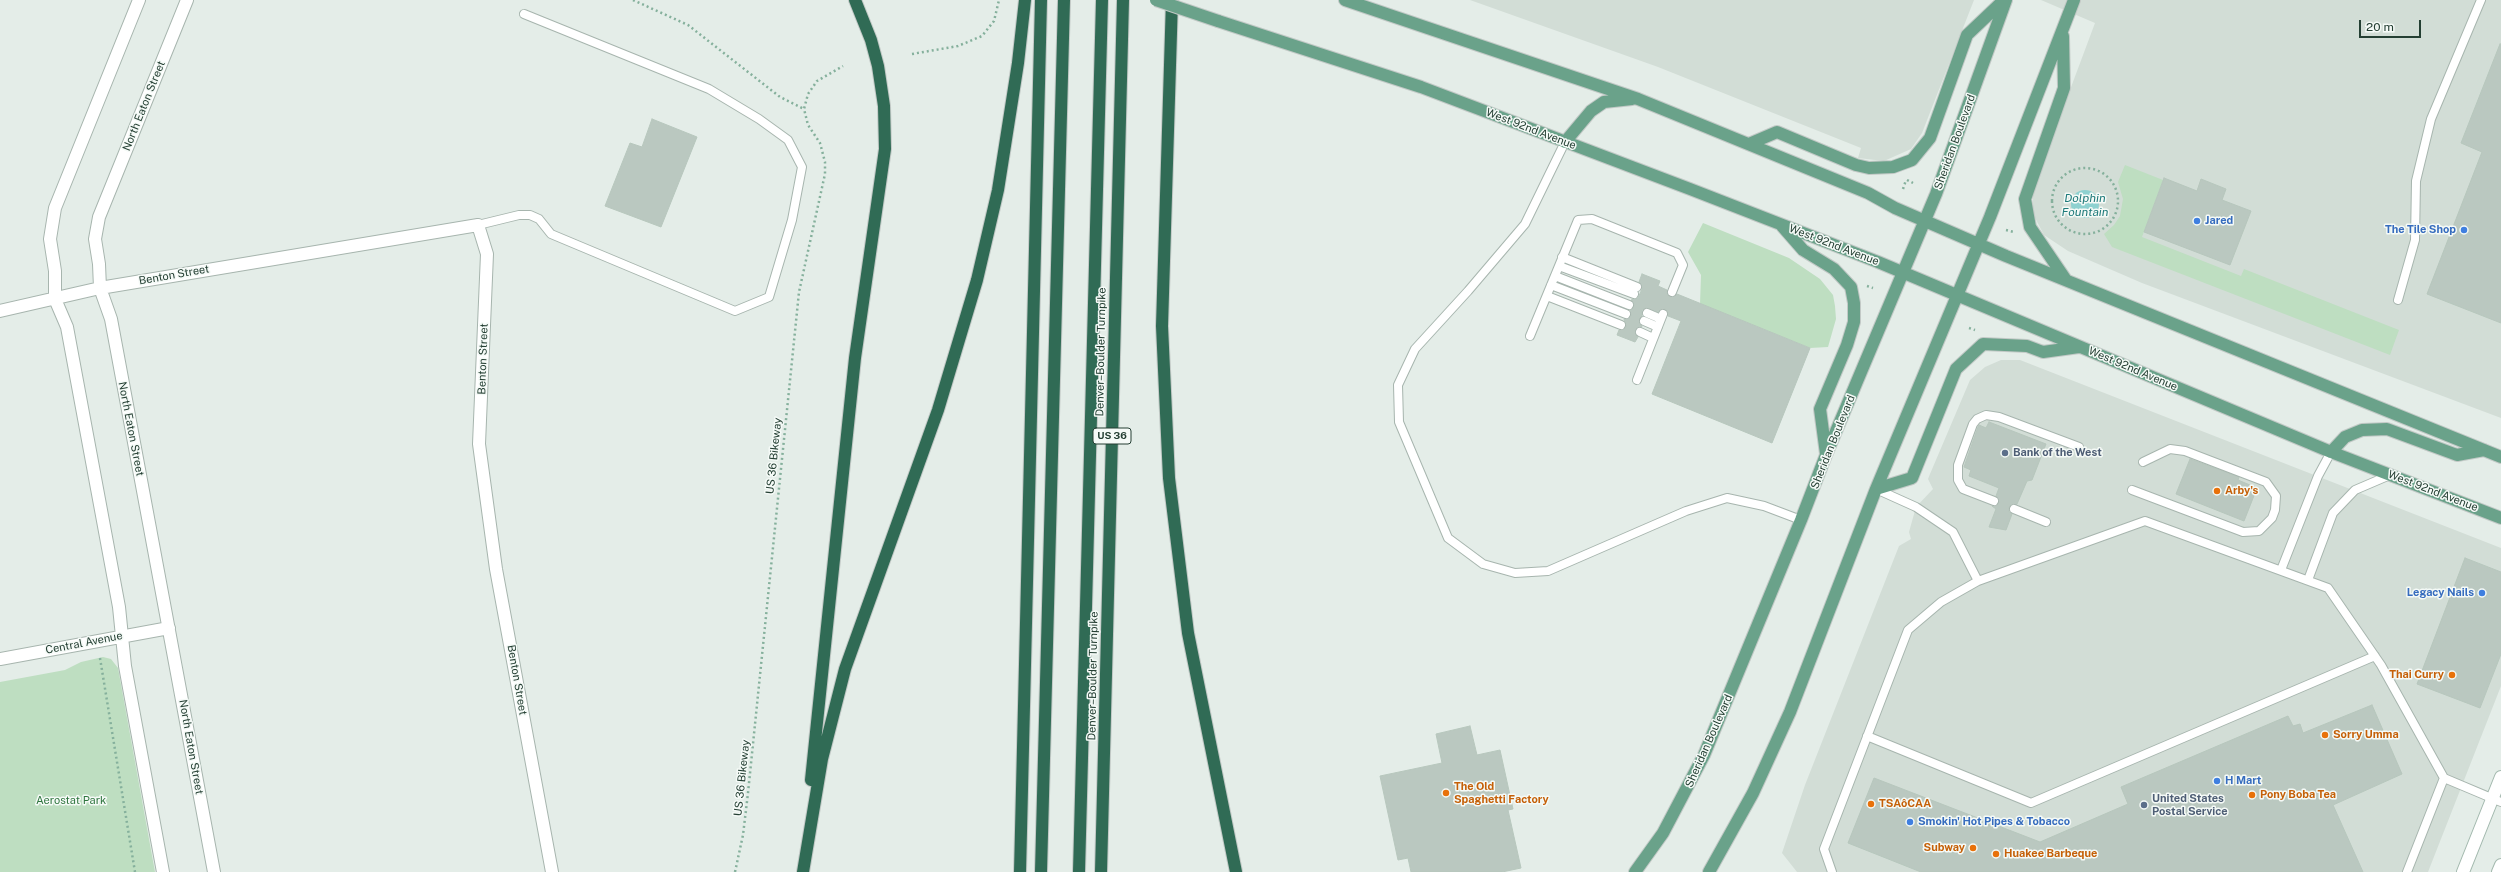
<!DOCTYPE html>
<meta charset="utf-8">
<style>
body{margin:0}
#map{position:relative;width:2501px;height:872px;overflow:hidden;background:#e4ede8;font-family:"Public Sans",sans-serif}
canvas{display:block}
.scale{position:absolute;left:2359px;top:20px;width:62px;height:18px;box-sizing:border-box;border:2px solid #243f33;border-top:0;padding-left:5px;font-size:12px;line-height:14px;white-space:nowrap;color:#243f33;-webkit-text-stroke:3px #f5faf7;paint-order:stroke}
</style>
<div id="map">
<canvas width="2501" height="872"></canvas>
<div class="scale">20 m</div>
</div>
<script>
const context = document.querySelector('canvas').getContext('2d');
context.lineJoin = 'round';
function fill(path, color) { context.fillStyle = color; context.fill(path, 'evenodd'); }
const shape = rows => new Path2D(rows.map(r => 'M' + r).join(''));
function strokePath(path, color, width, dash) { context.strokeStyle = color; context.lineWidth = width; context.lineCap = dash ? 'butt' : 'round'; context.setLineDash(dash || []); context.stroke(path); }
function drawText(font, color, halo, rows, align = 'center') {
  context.font = font + ' "Public Sans",sans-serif'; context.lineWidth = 3; context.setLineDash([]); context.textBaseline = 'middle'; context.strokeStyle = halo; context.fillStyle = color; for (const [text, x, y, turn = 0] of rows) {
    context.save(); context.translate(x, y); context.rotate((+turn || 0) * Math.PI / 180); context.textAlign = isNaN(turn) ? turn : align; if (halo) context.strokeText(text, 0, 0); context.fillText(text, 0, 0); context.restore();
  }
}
fill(shape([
 [1470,0,1974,0,1922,133,1911,149,1884,161,1858,158,1861,148,1658,67],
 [2041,0,2501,0,2501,418,2142,283,2068,251,2044,235,2033,214,2033,189,2095,23],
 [2001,360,2020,360,2501,548,2501,686,2428,872,1797,872,1782,853,1805,785,1899,546,1911,539,1909,532,1916,507,1933,489,1928,479,1930,474,1970,380,1985,367]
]), '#d2ddd6');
fill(shape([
 [2125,165,2163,180,2142,237,2241,276,2244,269,2399,330,2390,355,2112,247,2104,234,2114,225,2120,216,2123,199,2118,182],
 [1703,223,1789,258,1820,279,1833,295,1835,306,1836,319,1828,347,1810,348,1700,304,1701,275,1688,252],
 [103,657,111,659,118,668,155,872,0,872,0,682,65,670,81,662]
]), '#bedec1');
fill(shape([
 '2071 204a14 14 0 1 1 28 0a14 14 0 1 1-28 0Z'
]), '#8ed1d0');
const building = shape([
 [2500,44,2501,44,2501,323,2427,294,2482,152,2461,143,2500,44],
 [652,119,697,137,661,227,605,206,630,143,642,147,652,119],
 [2164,178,2197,191,2201,179,2226,189,2222,200,2251,211,2230,265,2144,232,2164,178],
 [1642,274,1660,281,1658,286,1667,290,1670,297,1677,294,1810,348,1772,443,1652,394,1681,321,1668,316,1665,309,1658,312,1646,308,1642,310,1642,316,1639,319,1642,327,1635,330,1638,337,1635,342,1617,335,1619,330,1626,327,1624,319,1631,316,1630,310,1634,305,1631,300,1638,298,1642,289,1639,282,1642,274],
 [1989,422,2046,444,2032,480,2027,481,2017,504,2009,507,2009,512,2012,514,2006,530,1989,527,1996,509,1992,506,1999,503,1996,496,1999,488,1969,476,1971,470,1964,467,1978,427,1979,425,1986,428,1989,422],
 [2190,459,2239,477,2238,480,2257,488,2244,521,2176,494,2190,459],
 [2465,558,2501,572,2501,654,2480,708,2417,684,2465,558],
 [2372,705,2402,774,2333,805,2363,872,1921,872,1848,843,1874,778,2040,842,2128,804,2121,787,2288,716,2293,726,2300,724,2303,733,2372,705],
 [1470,726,1477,755,1500,750,1513,809,1508,810,1521,868,1502,872,1411,872,1408,858,1398,860,1380,776,1442,763,1436,734,1470,726]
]);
fill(building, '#bac8c0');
strokePath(building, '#b7c7bd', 1);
const lane = shape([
 [1565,142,1525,224,1468,291,1415,349,1398,385,1399,422,1448,538,1483,564,1515,573,1548,571,1686,511,1727,498,1764,506,1801,520],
 [478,225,519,215,530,215,539,219,551,234,735,311,769,297,792,220,802,167,788,140,759,119,709,89,524,14],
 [1562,257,1637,287],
 [1559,266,1634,294],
 [1555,276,1629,305],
 [1551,285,1626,314],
 [1547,296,1621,325],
 [2398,300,2415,240,2416,181,2431,119,2481,0],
 [1647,313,1661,319],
 [1644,321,1658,327],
 [1640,332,1653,338],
 [1530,336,1578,220,1592,219,1677,253,1683,265,1672,292],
 [1637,380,1663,314],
 [1876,489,1916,507,1953,532,1978,581],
 [2132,490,2243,532,2259,531,2272,518,2275,510,2276,496,2266,482,2185,451,2170,449,2143,462],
 [1994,501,1963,489,1958,480,1958,465,1973,424,1977,419,1986,415,1999,417,2079,447],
 [2014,509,2046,522],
 [2281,570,2318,476,2331,452],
 [2308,580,2333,513,2355,490,2390,475],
 [1867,736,2031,803,2375,656],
 [1832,872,1824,849,1908,630,1941,602,1978,581,2145,521,2328,588,2381,665,2444,778,2501,802],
 [2407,872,2444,778]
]);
const street = shape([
 [139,0,55,208,50,239,55,271,55,299,67,327,119,607,125,666,163,872],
 [187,0,99,217,95,239,99,264,100,288,111,319,214,872],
 [0,311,100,288,478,225,487,254,479,444,496,569,552,872],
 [0,659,169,628]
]);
const secondary = shape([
 [2463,872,2501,777],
 [2498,872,2501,865]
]);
const primary = shape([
 [1345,0,1638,99,1868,193,1895,208,2006,256,2501,457],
 [1218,21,1421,87,1690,189,1878,262,2331,452,2501,518],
 [2063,36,2064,88,2025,199,2030,227,2066,280],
 [1565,142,1591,111,1604,102,1632,99],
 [1749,144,1777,132,1856,165,1869,168,1893,167,1912,160,1930,138,1967,35,2004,0],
 [1782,226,1803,250,1834,269,1851,287,1854,303,1854,322,1847,345,1820,409,1826,454],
 [2331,452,2345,437,2362,430,2387,429,2457,455,2484,450],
 [1876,489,1912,478,1956,369,1983,344,2027,346,2043,352,2079,347],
 [1635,872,1663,833,1704,755,1801,520,1826,455,1936,194,2006,0],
 [1709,872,1753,793,1790,712,1876,489,1990,217,2074,0]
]);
const highway = shape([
 [1172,0,1162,326,1169,478,1188,633,1236,872],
 [811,780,855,358,885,149,884,106,878,66,871,40,855,0],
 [803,872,822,759,845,669,938,410,977,280,998,190,1018,63,1025,0],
 [1020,872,1041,0],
 [1041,872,1064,0],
 [1079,872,1102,0],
 [1101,872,1123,0]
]);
strokePath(lane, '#a7b5ae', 10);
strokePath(street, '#a7b5ae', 14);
strokePath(secondary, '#a3b9ae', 14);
strokePath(primary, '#c2c9c6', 14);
strokePath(highway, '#c2c9c6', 14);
strokePath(shape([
 [633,0,688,25,780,97,804,109],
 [912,54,958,46,982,36,994,21,999,0],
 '2052 201a33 33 0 1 1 66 0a33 33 0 1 1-66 0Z',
 [1907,180,1913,183],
 [1903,189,1906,180],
 [2006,230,2014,232],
 [1867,286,1873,288],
 [1969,328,1975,330],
 [100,658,135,872],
 [735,872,743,835,748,793,799,292,825,174,825,162,820,143,808,125,804,109,808,94,817,81,843,66]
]), '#85b09c', 2.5, [2, 3]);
strokePath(lane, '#fff', 8);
strokePath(street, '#fff', 12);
strokePath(secondary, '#fff', 12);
strokePath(primary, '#6aa28a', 12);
strokePath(highway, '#306b55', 12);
const primaryBridge = shape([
 [1156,0,1218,21]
]);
strokePath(primaryBridge, '#c2c9c6', 14, []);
strokePath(primaryBridge, '#6aa28a', 12);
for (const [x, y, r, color] of [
 [2197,221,4,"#3f7fe0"],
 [2464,230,4,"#3f7fe0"],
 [2005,453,4,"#5c6f8a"],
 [2217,491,4,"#e8710a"],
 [2482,593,4,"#3f7fe0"],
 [2452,675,4,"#e8710a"],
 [2325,735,4,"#e8710a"],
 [2217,781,4,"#3f7fe0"],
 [1446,793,4,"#e8710a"],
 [2252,795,4,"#e8710a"],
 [1871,804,4,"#e8710a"],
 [2144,805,4,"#5c6f8a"],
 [1910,822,4,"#3f7fe0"],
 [1973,848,4,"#e8710a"],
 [1996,854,4,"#e8710a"]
]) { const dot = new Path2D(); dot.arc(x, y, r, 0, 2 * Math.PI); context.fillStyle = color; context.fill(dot); strokePath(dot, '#f5faf7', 1.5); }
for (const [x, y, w] of [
 [1112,436,38]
]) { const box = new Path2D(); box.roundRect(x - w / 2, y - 8, w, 16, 3); context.fillStyle = '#f5faf7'; context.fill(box); strokePath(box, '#243f33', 1); }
drawText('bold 10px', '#243f33', null, [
 ["US 36",1112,436]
]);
drawText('11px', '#243f33', '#f5faf7', [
 ["North Eaton Street",144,106,-68],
 ["West 92nd Avenue",1531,129,21],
 ["Sheridan Boulevard",1955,142,-70],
 ["West 92nd Avenue",1834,245,21],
 ["Benton Street",174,275,-10],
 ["Denver–Boulder Turnpike",1101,352,-89],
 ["Benton Street",483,359,-88],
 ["West 92nd Avenue",2133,369,23],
 ["North Eaton Street",131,429,79],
 ["Sheridan Boulevard",1833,442,-68],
 ["US 36 Bikeway",774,456,-84],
 ["West 92nd Avenue",2433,491,21],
 ["Central Avenue",84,643,-11],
 ["Denver–Boulder Turnpike",1093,676,-89],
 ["Benton Street",517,680,80],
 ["Sheridan Boulevard",1709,741,-66],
 ["North Eaton Street",191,747,80],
 ["US 36 Bikeway",742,778,-84]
]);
drawText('bold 11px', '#366cbe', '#f5faf7', [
 ["Jared",2205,221],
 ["The Tile Shop",2456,230,"right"],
 ["Legacy Nails",2474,593,"right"],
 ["H Mart",2225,781],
 ["Smokin' Hot Pipes & Tobacco",1918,822]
], 'left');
drawText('bold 11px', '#4e5e75', '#f5faf7', [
 ["Bank of the West",2013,453],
 ["United States",2152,799],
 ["Postal Service",2152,812]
], 'left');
drawText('bold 11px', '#c56008', '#f5faf7', [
 ["Arby's",2225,491],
 ["Thai Curry",2444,675,"right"],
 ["Sorry Umma",2333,735],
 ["The Old",1454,787],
 ["Spaghetti Factory",1454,800],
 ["Pony Boba Tea",2260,795],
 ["TSAôCAA",1879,804],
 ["Subway",1965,848,"right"],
 ["Huakee Barbeque",2004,854]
], 'left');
drawText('11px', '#2e753e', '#f5faf7', [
 ["Aerostat Park",71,801]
]);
drawText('italic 12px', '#1e7a7a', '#f5faf7', [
 ["Dolphin",2085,198],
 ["Fountain",2085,212]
]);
</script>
